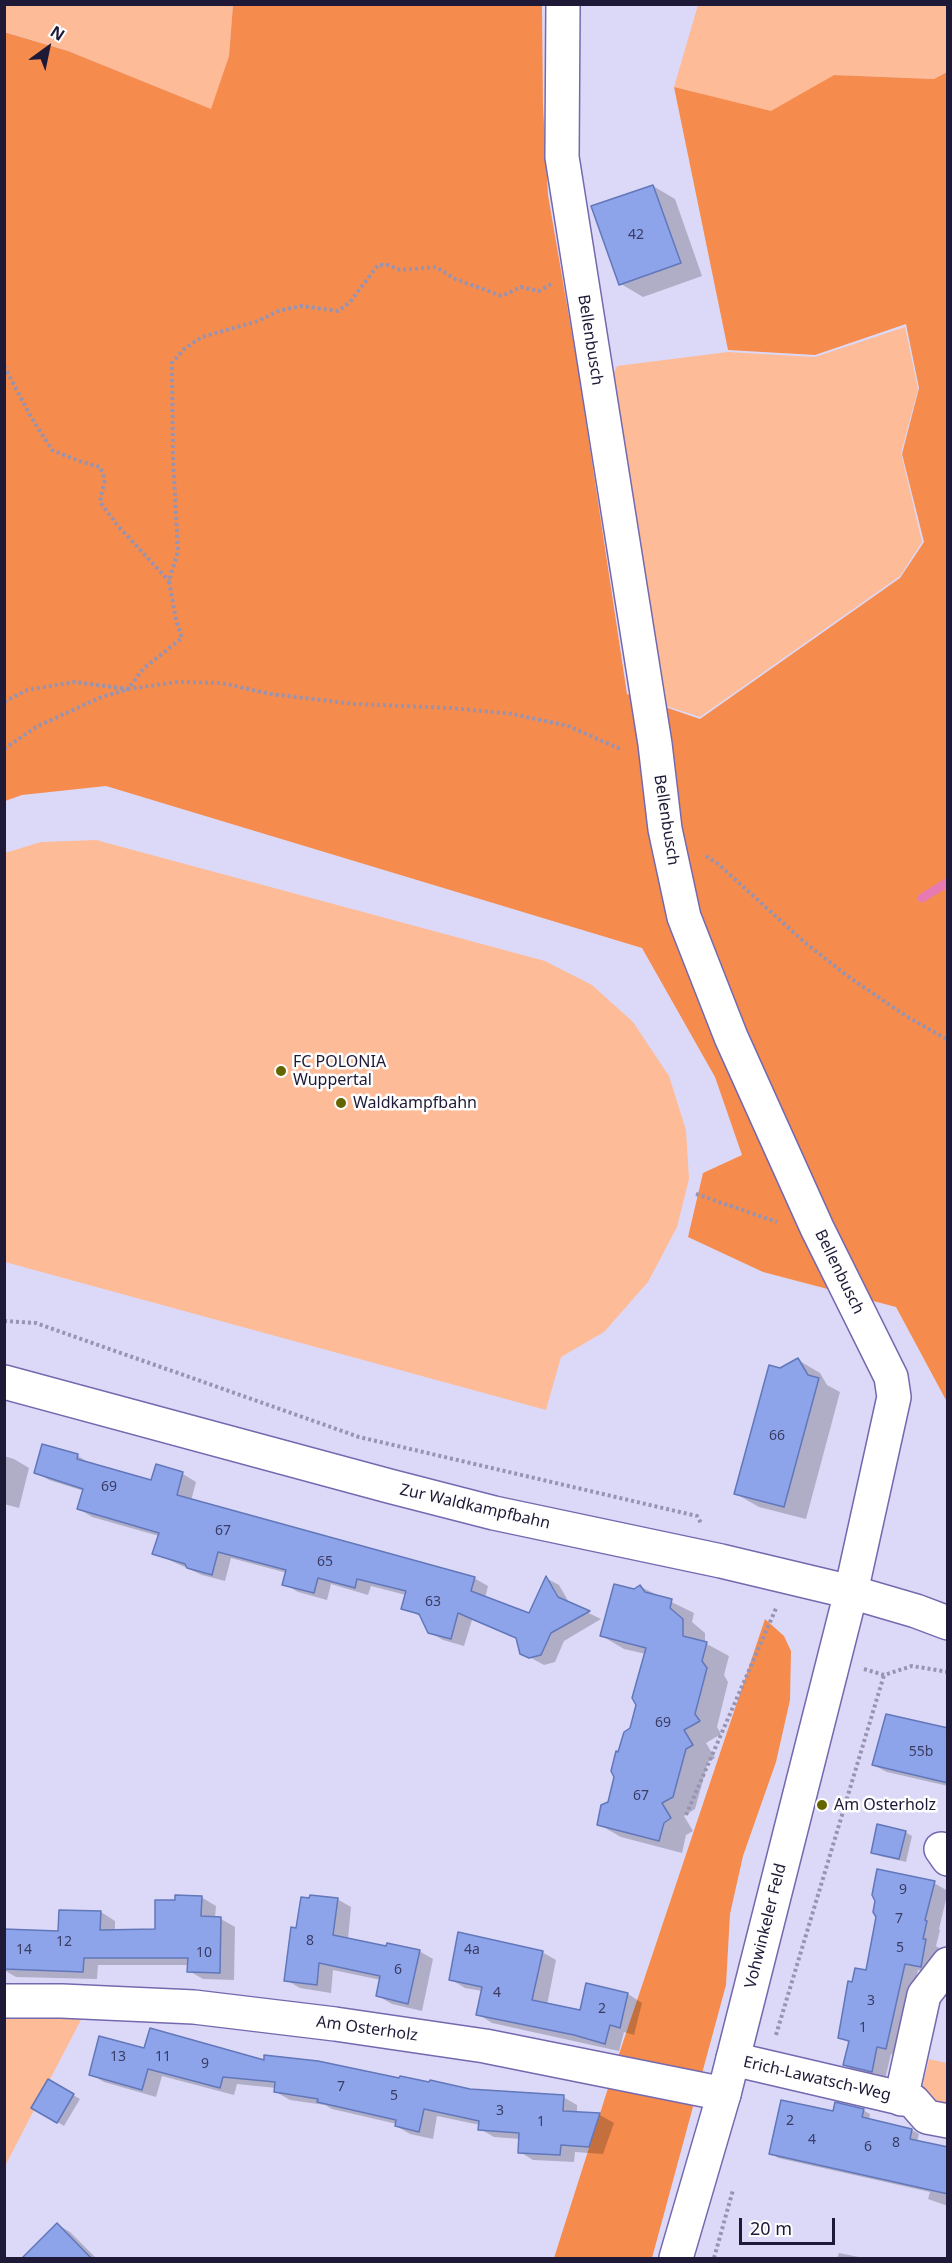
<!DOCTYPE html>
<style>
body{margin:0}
#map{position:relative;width:952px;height:2263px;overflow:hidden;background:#dcd9f8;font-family:"Noto Sans",sans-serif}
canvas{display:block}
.frame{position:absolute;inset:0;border:6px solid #1e1936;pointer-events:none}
.north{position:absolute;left:18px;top:18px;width:60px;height:60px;-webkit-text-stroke:4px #fefefe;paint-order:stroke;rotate:33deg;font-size:16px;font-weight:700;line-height:24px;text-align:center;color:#1e1936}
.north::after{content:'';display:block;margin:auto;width:21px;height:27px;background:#1e1936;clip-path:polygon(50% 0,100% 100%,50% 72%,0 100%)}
.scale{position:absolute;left:739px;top:2218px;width:96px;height:27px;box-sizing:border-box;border:3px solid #1e1936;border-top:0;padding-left:8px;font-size:18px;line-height:21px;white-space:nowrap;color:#1e1936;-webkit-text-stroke:4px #fefefe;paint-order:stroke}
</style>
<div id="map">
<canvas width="952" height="2263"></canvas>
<div class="frame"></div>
<div class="north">N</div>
<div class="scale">20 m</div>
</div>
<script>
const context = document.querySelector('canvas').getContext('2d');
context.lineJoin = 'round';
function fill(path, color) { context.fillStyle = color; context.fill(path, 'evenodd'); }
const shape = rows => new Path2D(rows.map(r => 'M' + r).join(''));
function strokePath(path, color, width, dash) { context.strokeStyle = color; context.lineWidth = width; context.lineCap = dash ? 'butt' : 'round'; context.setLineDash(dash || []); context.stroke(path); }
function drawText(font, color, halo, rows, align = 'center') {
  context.font = font + ' "Noto Sans",sans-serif'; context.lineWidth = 5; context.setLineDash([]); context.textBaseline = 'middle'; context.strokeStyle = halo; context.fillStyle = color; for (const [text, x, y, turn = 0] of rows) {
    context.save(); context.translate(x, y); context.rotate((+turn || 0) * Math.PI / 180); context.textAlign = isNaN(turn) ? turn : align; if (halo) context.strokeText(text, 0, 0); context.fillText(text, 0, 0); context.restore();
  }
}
fill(shape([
 [4,5,233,5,229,56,212,110,68,51,5,32],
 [698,5,947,5,947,72,934,79,834,75,771,112,674,87],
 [905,327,918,389,901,453,922,542,900,576,700,717,654,702,607,389,617,366,728,352,815,357],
 [96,840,545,961,592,985,633,1022,669,1076,686,1130,689,1179,677,1227,648,1282,604,1332,561,1357,546,1410,5,1262,5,853,41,842],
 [5,2013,84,2014,5,2166],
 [929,2059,947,2063,947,2112,935,2110,922,2089]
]), '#fdbb97');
fill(shape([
 [233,5,542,5,543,106,548,195,578,369,627,694,700,719,900,578,924,542,902,454,919,388,906,324,815,355,728,350,674,87,771,111,834,75,934,79,947,72,947,1402,896,1307,763,1272,688,1237,703,1173,742,1155,715,1077,642,948,106,786,22,795,5,801,4,32,68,51,211,109,229,56],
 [765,1619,784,1636,791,1651,790,1700,776,1762,743,1856,730,1914,726,1985,652,2258,554,2258,617,2060]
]), '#f58c4e');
fill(shape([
 [653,186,675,199,702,276,643,297,621,284],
 [798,1360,820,1373,827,1385,840,1392,806,1519,759,1507,736,1494,781,1370],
 [4,1456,14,1459,29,1468,19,1508,4,1504],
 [78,1456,91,1464,152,1482,157,1466,183,1474,196,1482,191,1501,474,1578,488,1586,485,1598,530,1615,546,1578,559,1585,570,1604,601,1619,564,1641,555,1662,544,1665,522,1653,518,1639,472,1620,464,1646,443,1640,429,1632,422,1617,403,1608,406,1595,371,1586,368,1595,331,1584,327,1600,298,1592,284,1584,287,1573,231,1558,225,1581,202,1575,154,1553,159,1536,92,1517,79,1509,84,1491,49,1480,36,1472],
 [641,1587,694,1613,692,1622,705,1633,705,1643,729,1656,724,1675,728,1682,717,1727,721,1734,706,1743,715,1758,708,1762,695,1809,684,1816,693,1831,686,1835,682,1853,621,1837,598,1824,609,1803,619,1754,631,1729,646,1654,624,1649,602,1636,634,1591],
 [948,1730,948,1786,887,1772,873,1765],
 [905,1832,912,1836,906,1862,880,1856,872,1852],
 [934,1883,948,1891,939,1929,940,1930,936,1946,939,1948,934,1974,918,1970,900,2056,891,2054,885,2079,858,2073,845,2065,850,2043,839,2037,854,1984,867,1972],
 [201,1897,216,1906,215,1918,221,1919,235,1927,234,1980,203,1979,189,1971,189,1965,98,1965,97,1979,16,1977,4,1970,4,1931,60,1932,101,1912,115,1921,115,1931,156,1931,177,1901],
 [337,1899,351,1907,348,1939,387,1948,419,1951,433,1959,422,2011,392,2004,378,1996,381,1980,333,1970,331,1993,300,1988,286,1980,298,1929],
 [542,1952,556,1960,547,2005,581,2012,628,1994,642,2003,634,2035,624,2032,619,2051,492,2023,478,2014,482,1991,465,1988,450,1979],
 [145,2050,265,2061,470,2090,563,2097,577,2105,577,2113,600,2115,614,2123,603,2154,575,2152,574,2162,533,2160,520,2152,520,2139,494,2137,480,2129,480,2125,437,2116,433,2139,410,2134,396,2126,397,2124,332,2109,325,2105,290,2100,276,2092,276,2088,237,2084,234,2095,162,2076,156,2097,104,2082,90,2074],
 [49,2081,80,2099,64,2126,33,2107],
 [863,2110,870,2114,869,2121,912,2130,919,2134,917,2142,948,2148,948,2206,928,2199,930,2192,778,2158,771,2153,834,2112],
 [58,2225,70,2232,96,2258,38,2258],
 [839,2253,864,2258,837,2258]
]), '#0003');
strokePath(shape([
 [922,898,948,882]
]), '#e77ab2', 9);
const building = shape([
 [653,185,681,263,619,285,591,206,653,185],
 [798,1358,808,1375,819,1378,784,1507,734,1494,769,1365,780,1368,798,1358],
 [42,1444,78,1454,77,1459,151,1480,156,1464,183,1472,177,1495,475,1577,471,1591,529,1613,546,1576,558,1597,590,1611,551,1633,541,1655,529,1658,520,1654,516,1638,458,1613,451,1639,428,1633,419,1614,401,1609,406,1591,357,1579,355,1588,318,1578,314,1593,282,1585,286,1570,218,1552,212,1575,187,1568,185,1564,152,1554,159,1533,77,1509,83,1489,34,1473,42,1444],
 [614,1584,634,1589,640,1585,645,1592,672,1599,670,1608,683,1619,683,1636,707,1642,702,1661,707,1668,695,1714,700,1721,684,1730,693,1745,686,1749,673,1797,662,1803,671,1818,664,1823,659,1841,597,1825,601,1805,608,1802,614,1777,611,1771,616,1751,618,1752,624,1732,630,1728,636,1705,632,1698,646,1648,600,1636,614,1584],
 [886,1714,948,1728,948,1783,872,1765,886,1714],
 [877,1824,906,1831,899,1859,871,1853,877,1824],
 [877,1869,935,1881,925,1920,927,1921,923,1939,926,1939,921,1967,905,1964,886,2049,877,2047,872,2072,843,2065,849,2041,838,2038,848,1981,852,1982,855,1968,866,1970,876,1917,873,1912,875,1901,872,1895,877,1869],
 [175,1895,202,1896,201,1916,221,1917,220,1973,187,1972,188,1958,84,1958,83,1972,4,1969,4,1929,58,1931,59,1910,101,1911,100,1930,155,1929,155,1900,175,1900,175,1895],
 [310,1895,338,1898,333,1935,386,1946,387,1943,420,1950,408,2004,376,1996,380,1976,319,1963,317,1985,284,1981,291,1927,296,1928,301,1897,309,1898,310,1895],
 [458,1932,543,1951,532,2000,580,2010,586,1983,628,1993,620,2028,610,2025,605,2044,574,2035,476,2015,482,1987,449,1980,458,1932],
 [150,2028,264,2060,264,2055,318,2061,399,2078,400,2076,429,2082,430,2080,470,2089,564,2095,563,2111,600,2113,589,2147,561,2145,560,2155,518,2153,519,2133,478,2130,479,2121,424,2109,419,2132,395,2126,396,2120,317,2102,318,2099,274,2092,275,2082,223,2077,220,2088,148,2069,142,2090,89,2075,99,2036,144,2048,150,2028],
 [48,2079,74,2094,57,2123,31,2108,48,2079],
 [781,2100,833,2111,835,2102,864,2109,862,2117,912,2129,910,2139,948,2147,948,2194,769,2154,781,2100],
 [57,2223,92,2259,21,2259,57,2223]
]);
fill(building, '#8da4eb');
strokePath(building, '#6277b9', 1.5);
const street = shape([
 [563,4,562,157,655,744,665,829,684,917,731,1037,817,1228,891,1377,894,1397,851,1592],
 [941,1849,948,1859],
 [4,2001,62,2001,194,2007,335,2024,485,2046,724,2094],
 [733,2059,913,2101,927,2117,948,2121],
 [901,2099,924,1995,948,1964]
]);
const secondary = shape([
 [4,1382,389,1486,494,1513,721,1561,851,1592,916,1611,948,1623],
 [676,2258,724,2094,851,1592]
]);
strokePath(street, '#7469af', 36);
strokePath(secondary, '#7469af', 36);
strokePath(shape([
 [4,366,31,417,52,450,79,461,100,467,105,479,100,502,118,526,169,581],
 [4,702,27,690,75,682,128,689,144,668,182,638,176,620,169,581,178,551,173,461,172,363,184,349,202,337,258,321,278,311,301,306,338,311,350,302,378,265,388,265,400,270,436,267,455,279,502,296,521,287,539,291,551,284],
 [4,749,36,727,99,698,128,689,177,682,222,683,270,694,354,704,451,708,513,714,568,726,618,748,622,747],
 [706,856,717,863,803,941,846,975,906,1016,948,1040],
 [696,1194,777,1222],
 [4,1321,36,1323,359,1437,697,1516,701,1523],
 [864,1669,884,1675,912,1666,948,1672],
 [686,1815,777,1606],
 [776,2035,884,1675],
 [714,2258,733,2190]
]), '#9793b1', 4, [3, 3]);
strokePath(street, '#fff', 33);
strokePath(secondary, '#fff', 33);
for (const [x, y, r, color] of [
 [281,1071,6,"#656500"],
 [341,1103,6,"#656500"],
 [822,1805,6,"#656500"]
]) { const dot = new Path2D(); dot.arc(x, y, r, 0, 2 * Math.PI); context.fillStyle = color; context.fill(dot); strokePath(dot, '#fefefe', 2); }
drawText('14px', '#3a3c63', null, [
 ["42",636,235],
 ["66",777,1436],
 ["69",109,1487],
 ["67",223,1531],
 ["65",325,1562],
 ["63",433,1602],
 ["69",663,1723],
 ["55b",921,1752],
 ["67",641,1796],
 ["9",903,1890],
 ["7",899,1919],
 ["8",310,1941],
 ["12",64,1942],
 ["5",900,1948],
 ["14",24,1950],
 ["4a",472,1950],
 ["10",204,1953],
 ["6",398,1970],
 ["4",497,1993],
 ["3",871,2001],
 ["2",602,2009],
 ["1",863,2028],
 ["13",118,2057],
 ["11",163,2057],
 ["9",205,2064],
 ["7",341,2087],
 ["5",394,2096],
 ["3",500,2111],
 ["2",790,2121],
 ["1",541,2122],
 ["4",812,2140],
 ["8",896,2143],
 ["6",868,2147]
]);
drawText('16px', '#1e1936', '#fefefe', [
 ["Bellenbusch",590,340,81],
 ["Bellenbusch",666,820,81],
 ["Bellenbusch",839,1272,64],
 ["Zur Waldkampfbahn",475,1507,13],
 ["Vohwinkeler Feld",766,1926,-76],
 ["Am Osterholz",367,2029,8],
 ["Erich-Lawatsch-Weg",817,2079,13]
]);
drawText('16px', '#1e1936', '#fefefe', [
 ["FC POLONIA",293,1062],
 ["Wuppertal",293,1080],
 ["Waldkampfbahn",353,1103],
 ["Am Osterholz",834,1805]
], 'left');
</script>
